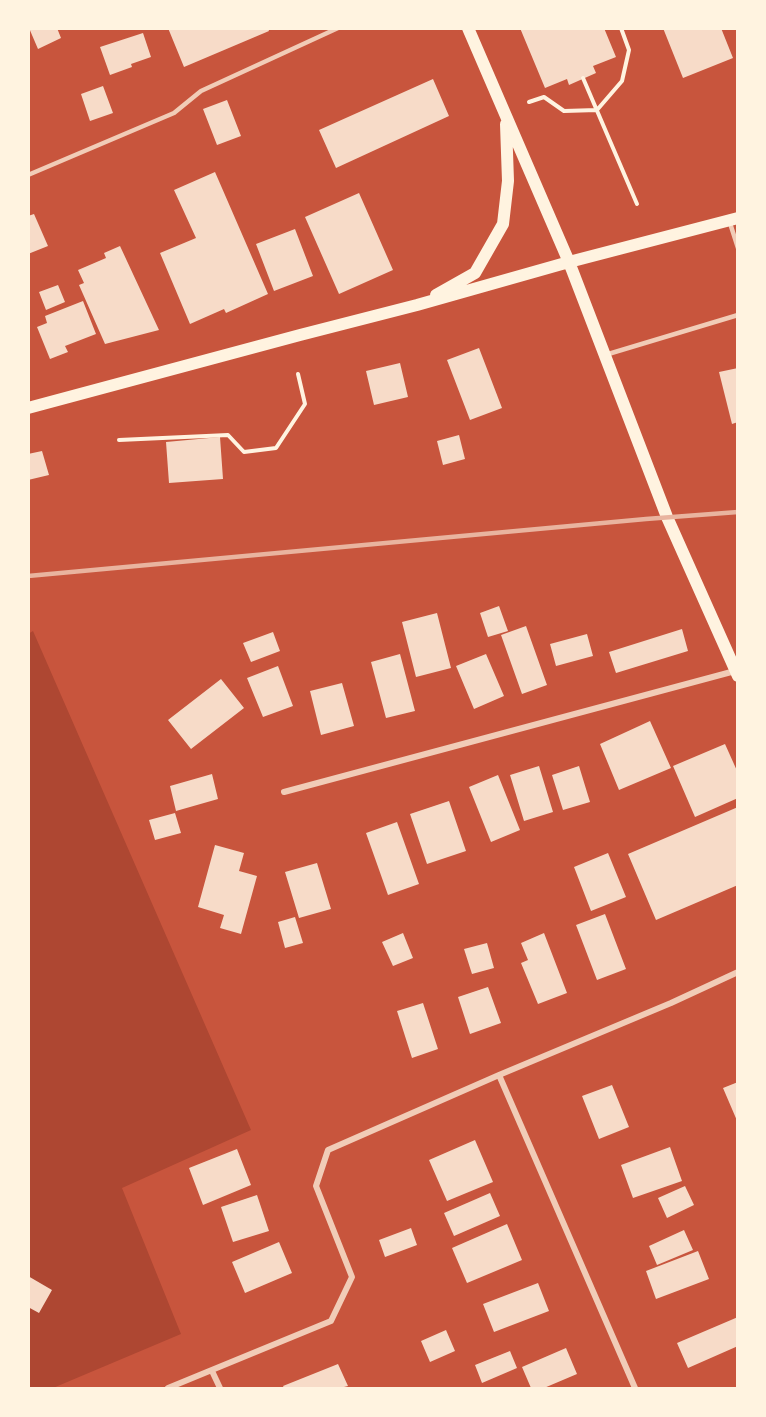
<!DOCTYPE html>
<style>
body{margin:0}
#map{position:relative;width:766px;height:1417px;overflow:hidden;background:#c8553d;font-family:Barlow,sans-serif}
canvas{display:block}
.frame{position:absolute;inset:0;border:30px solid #fff3e0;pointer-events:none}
</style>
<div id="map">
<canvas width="766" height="1417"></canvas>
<div class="frame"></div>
</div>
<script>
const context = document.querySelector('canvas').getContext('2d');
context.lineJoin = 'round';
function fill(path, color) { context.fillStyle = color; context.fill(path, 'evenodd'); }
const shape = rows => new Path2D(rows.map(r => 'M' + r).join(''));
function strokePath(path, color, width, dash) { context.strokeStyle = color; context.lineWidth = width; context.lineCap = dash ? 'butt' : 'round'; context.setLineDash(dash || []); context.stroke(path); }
fill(shape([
 [33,631,251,1130,122,1188,181,1334,53,1388,28,1388,28,634]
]), '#ae4732');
fill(shape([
 [29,28,57,28,61,38,38,49],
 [168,28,268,28,269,31,184,67],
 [520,28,604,28,616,57,593,66,596,73,569,85,567,79,545,88],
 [663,28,721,28,733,58,683,78],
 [143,33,151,57,131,64,132,67,110,75,100,47],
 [433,79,449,116,336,168,319,130],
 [103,86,113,113,90,121,81,94],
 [227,100,241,136,217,145,203,109],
 [215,172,268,294,226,313,224,309,190,324,160,253,196,238,174,190],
 [359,193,393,270,339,294,305,217],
 [34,214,48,246,28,254,28,216],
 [295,229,313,276,274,291,256,244],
 [120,246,159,330,105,344,79,285,84,283,78,270,106,258,104,253],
 [58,285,65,302,46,310,39,292],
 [83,301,96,334,65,346,68,352,50,359,37,327,47,323,45,316],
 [479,348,502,408,470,420,447,360],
 [400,363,408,397,374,405,366,371],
 [738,368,738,422,732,424,719,372],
 [459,435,465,459,443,465,437,441],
 [220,437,223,479,169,483,166,442],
 [42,451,49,475,28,480,28,454],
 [499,606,508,631,488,637,480,613],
 [437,613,451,668,416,677,402,622],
 [526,626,547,685,522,694,501,635],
 [682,629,688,651,616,673,609,652],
 [273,632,280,651,251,662,243,643],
 [587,634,593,656,556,666,550,644],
 [400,654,415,711,386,718,371,662],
 [486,654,504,696,474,709,456,666],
 [278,666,293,706,263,717,247,678],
 [221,679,244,708,191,749,168,720],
 [342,683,354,726,321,735,310,691],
 [650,721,671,768,619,790,600,744],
 [725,744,738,773,738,798,695,817,673,766],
 [539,766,553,812,524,821,510,775],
 [579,766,590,802,563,810,552,775],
 [212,774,218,799,176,811,170,786],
 [498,775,520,830,491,842,469,787],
 [449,801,466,851,427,864,410,814],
 [738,807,738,885,656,920,628,854],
 [175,813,181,833,155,840,149,820],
 [397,822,419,884,388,895,366,833],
 [215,845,244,853,239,871,257,876,241,934,220,928,224,915,198,907],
 [608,853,626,897,591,911,574,867],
 [317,863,331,909,299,918,285,872],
 [605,914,626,969,597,980,576,925],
 [295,917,303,943,285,948,278,922],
 [403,933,413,958,393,966,382,942],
 [544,933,567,993,538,1004,521,963,528,960,521,943],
 [487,943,494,968,472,974,464,949],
 [488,987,501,1023,470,1034,458,997],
 [423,1003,438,1049,412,1058,397,1011],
 [738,1082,738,1123,723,1088],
 [612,1085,629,1127,599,1139,582,1096],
 [475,1140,493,1182,447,1201,429,1160],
 [670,1147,682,1181,633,1198,621,1165],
 [237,1149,251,1185,203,1205,189,1168],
 [685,1186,694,1205,667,1218,658,1198],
 [490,1193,500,1216,454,1236,444,1213],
 [257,1195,269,1231,233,1242,221,1207],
 [507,1224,522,1260,467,1283,452,1248],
 [411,1228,417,1245,385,1257,379,1240],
 [684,1230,693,1250,657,1265,649,1246],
 [279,1242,292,1273,245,1293,232,1262],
 [698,1251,709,1279,656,1299,646,1271],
 [28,1276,52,1290,39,1313,28,1307],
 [538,1283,549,1311,494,1332,483,1304],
 [738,1317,738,1346,688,1368,677,1343],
 [446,1330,455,1351,430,1362,421,1341],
 [566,1348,577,1374,544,1388,531,1388,522,1367],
 [510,1351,517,1368,482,1383,475,1365],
 [338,1364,348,1386,340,1388,284,1388,283,1386]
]), '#f7dbc8');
strokePath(shape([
 [583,78,637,204],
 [529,102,544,97,564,111,597,110,622,81,629,50,621,28],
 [119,440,228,435,244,452,276,448,305,404,298,374]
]), '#fff3e0', 4);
strokePath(shape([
 [28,175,174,113,201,91,338,28],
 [729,220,738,248],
 [605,355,738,315]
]), '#f1ccb7', 4.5);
strokePath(shape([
 [284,792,735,671],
 [499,1075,635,1388],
 [212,1371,220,1388],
 [168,1388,331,1321,352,1277,316,1186,328,1150,499,1075,671,1003,738,972]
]), '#f1ccb7', 6);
strokePath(shape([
 [468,28,569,262,667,517,738,676],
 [436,295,475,273,503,224,508,181,506,124],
 [28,408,300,335,417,305,569,262,738,218]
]), '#fff3e0', 12);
strokePath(shape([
 [28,576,646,519,738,512]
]), '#e9b49f', 4.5);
</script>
